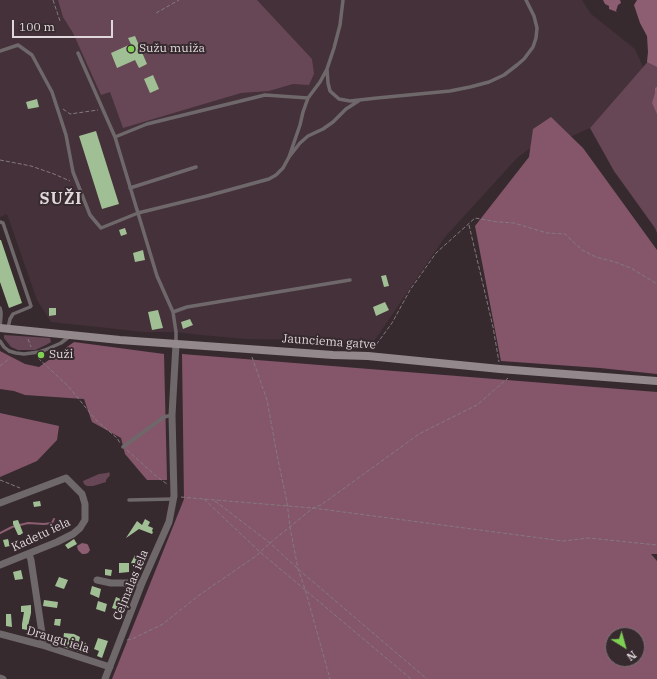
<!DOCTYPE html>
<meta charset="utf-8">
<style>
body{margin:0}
#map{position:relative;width:657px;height:679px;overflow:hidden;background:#372a2f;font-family:"IBM Plex Serif",serif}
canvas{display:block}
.north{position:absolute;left:605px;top:627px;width:40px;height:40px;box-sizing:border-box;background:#372a2f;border:1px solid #7a6f73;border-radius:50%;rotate:143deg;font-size:11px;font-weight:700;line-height:16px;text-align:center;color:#dfd7da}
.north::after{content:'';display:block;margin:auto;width:14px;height:18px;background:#7ed053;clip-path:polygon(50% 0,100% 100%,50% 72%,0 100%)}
.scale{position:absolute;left:12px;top:20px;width:101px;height:18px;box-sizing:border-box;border:2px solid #dfd7da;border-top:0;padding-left:5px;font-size:12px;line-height:14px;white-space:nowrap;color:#dfd7da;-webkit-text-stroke:3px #372a2f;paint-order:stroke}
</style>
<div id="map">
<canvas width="657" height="679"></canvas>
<div class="north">N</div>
<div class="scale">100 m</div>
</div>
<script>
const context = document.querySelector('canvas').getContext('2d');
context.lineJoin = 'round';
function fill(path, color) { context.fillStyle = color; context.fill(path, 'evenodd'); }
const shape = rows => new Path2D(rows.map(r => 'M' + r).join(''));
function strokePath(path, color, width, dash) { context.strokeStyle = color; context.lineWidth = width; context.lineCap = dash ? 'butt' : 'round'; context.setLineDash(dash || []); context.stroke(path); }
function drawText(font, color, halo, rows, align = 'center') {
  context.font = font + ' "IBM Plex Serif",serif'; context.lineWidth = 4; context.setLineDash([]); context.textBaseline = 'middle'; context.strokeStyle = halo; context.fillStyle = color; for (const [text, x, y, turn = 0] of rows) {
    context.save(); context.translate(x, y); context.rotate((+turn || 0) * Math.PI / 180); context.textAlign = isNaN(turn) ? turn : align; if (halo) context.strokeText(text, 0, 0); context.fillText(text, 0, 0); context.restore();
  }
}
fill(shape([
 [0,0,582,0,591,14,635,49,643,67,590,128,535,153,532,147,517,158,445,237,368,350,326,340,246,339,201,335,176,332,144,332,51,322,37,300,7,214,0,217]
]), '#443139');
fill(shape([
 [58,0,257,0,312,59,314,74,309,85,293,84,269,91,241,93,123,128,110,92,101,95,73,33,63,17],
 [657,51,657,233,655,228,614,171,590,128],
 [4,335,50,338,51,342,46,345,35,350,18,350,11,347,4,338],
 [109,472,110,475,106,480,106,482,93,486,87,486,84,484,83,481,99,474,107,473]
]), '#674755');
fill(shape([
 [551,117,583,148,657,250,657,374,600,368,501,361,475,226,529,157,533,129],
 [74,342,164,354,167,480,147,480,125,454,121,438,92,422,84,399,25,395,14,391,0,389,0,351,25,364,39,367],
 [182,354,657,392,657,554,651,554,657,561,657,679,112,679,184,499],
 [613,635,637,635,637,659,613,659],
 [0,413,59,426,57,440,37,461,0,477]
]), '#85566a');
fill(shape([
 [603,0,620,0,621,3,618,5,616,11,617,12,609,9,609,6,605,4],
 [637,0,657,0,657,67,647,62,648,52,647,36,640,23,634,5],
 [657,87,657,114,652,103,655,93,655,88],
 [82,543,87,544,88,545,90,550,88,553,85,554,82,554,78,550,77,546]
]), '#8d5d72');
strokePath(shape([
 [0,533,12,527,28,523,44,524,52,523,54,519]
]), '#8d5d72', 2);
fill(shape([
 [135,36,147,64,139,68,135,60,117,68,111,53,131,44,128,38],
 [153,75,159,89,150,93,144,79],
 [37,99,39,107,28,109,26,102],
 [96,131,119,204,102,209,79,136],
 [125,228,127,234,121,236,119,230],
 [0,240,1,240,22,303,9,308,0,282],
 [143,250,145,260,135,262,133,253],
 [386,275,389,286,384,287,381,276],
 [385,302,389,310,376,316,373,307],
 [49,308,56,308,56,315,49,316],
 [158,310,163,328,152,330,148,312],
 [190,319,193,325,183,329,181,322],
 [40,501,41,506,34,507,33,502],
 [145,519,150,522,148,526,153,528,152,531,153,532,152,534,139,529,126,538,137,521,142,525],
 [18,520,23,533,20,535,18,535,13,524,13,521],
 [8,539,10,546,5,547,3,540],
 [74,539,77,544,68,549,65,545],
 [135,555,141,557,138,566,131,563],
 [119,563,129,563,129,572,119,573],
 [105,569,112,570,111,576,105,575],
 [21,570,23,579,15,580,13,572],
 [59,577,68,580,64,589,55,586],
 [92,586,101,589,99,598,90,594],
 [116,597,125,601,121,611,112,608],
 [44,600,58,602,57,608,43,606],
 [98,601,107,604,105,612,96,609],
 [31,605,31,613,27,630,22,629,22,624,24,612,21,612,21,606],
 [6,614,11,614,12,627,6,626],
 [55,619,61,619,60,626,54,625],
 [64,633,74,634,80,637,79,641,86,643,83,653,63,647,64,640,63,640],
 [98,638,108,641,102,658,97,656,99,651,94,649]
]), '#a1bf94');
strokePath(shape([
 [53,0,60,21],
 [156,13,179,0],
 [63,109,70,114,98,110],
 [0,160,31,166,54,174,70,181],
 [469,225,493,327,499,362],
 [28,339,31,347],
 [373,349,392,323,410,290,436,253,475,218,498,222,514,223,524,226,547,233,565,234,582,250,596,257,615,262,631,268,657,284],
 [252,357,267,400,277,455,287,502,290,527,298,569,305,589,330,679],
 [38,358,68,386,96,420,117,438,120,443],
 [0,366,10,358],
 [127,450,156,476,167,484],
 [0,480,20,488],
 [181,497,215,500,313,508,563,541,589,538,657,545],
 [204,499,260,552,411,679],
 [215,501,270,543,298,569,427,679],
 [127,640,132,639,163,624,198,596,256,556,270,543,313,508,321,505,419,434,477,405,508,378]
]), '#84797d', 1, [4, 2]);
strokePath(shape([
 [0,51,18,45,32,55,52,92,66,135,73,172,90,215,101,228,138,213,207,196,269,179,276,175,283,168,289,157],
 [78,53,115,137,157,276,173,312,176,332,176,344],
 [327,69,334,48,340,25,343,0],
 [360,100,346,109,333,122,323,129,308,136,300,143,289,157,300,125,303,112,308,98,320,82,327,69,328,83,330,91,339,99,350,101,377,98,450,91,470,87,489,82,504,75,517,65,524,59,533,47,536,38,537,28,534,16,526,0],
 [115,137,147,124,265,95,308,98],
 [130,188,196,167],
 [0,222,3,223,31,306,30,307,13,314,10,319,8,328],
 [0,308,1,312,1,316,0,328],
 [173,312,187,307,350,280],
 [0,341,4,347,9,351,16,353,24,354,39,352,45,350,61,343,70,336],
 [123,447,164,417,172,415],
 [129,500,173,499]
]), '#6f686b', 3.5);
strokePath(shape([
 [0,503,66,478,82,494,85,504,85,520,80,528,73,534,57,542,0,565],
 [29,554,31,560,43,640,42,645],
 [97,580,111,583,142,583],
 [0,634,42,645,110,667],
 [0,678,3,679],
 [105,679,142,583,169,522,173,501,174,496,172,415,176,344]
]), '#6f686b', 7);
strokePath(shape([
 [0,328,120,340,333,355,368,356,500,369,657,381]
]), '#93898d', 8);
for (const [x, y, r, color] of [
 [131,49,4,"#7ed053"],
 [41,355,4,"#7ed053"]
]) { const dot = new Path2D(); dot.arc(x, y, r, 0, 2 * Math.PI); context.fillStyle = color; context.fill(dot); strokePath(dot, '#372a2f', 1.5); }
drawText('12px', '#dfd7da', '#372a2f', [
 ["Sužu muiža",139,49],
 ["Suži",49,355]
], 'left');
drawText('12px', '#dfd7da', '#372a2f', [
 ["Jaunciema gatve",329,342,4],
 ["Kadetu iela",41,535,-25],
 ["Ceļmalas iela",131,585,-68],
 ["Draugu iela",58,640,17]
]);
context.letterSpacing = '1px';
drawText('bold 16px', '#dfd7da', '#372a2f', [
 ["SUŽI",61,199]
]);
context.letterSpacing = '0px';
</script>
